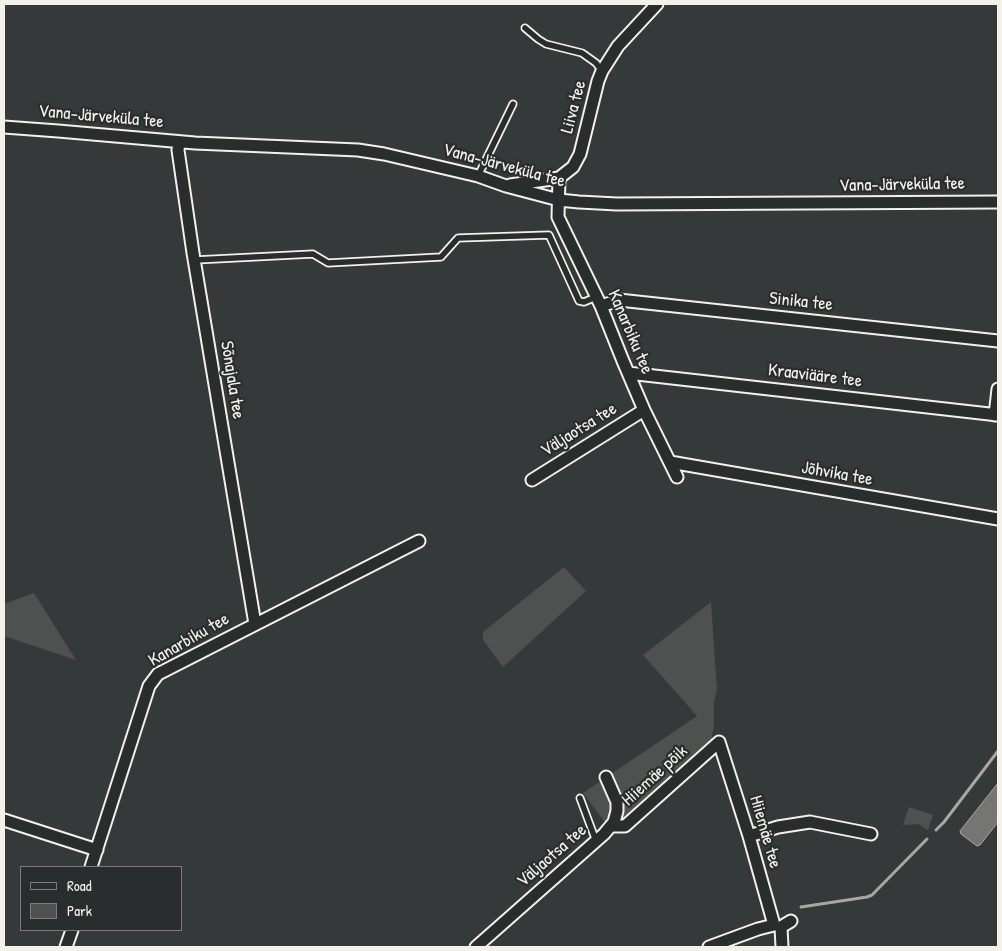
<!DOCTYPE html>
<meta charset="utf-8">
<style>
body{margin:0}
#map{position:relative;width:1002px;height:951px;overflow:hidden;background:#363939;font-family:"Patrick Hand",sans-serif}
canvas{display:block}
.frame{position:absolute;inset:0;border:5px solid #f4f1e8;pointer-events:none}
.legend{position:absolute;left:20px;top:866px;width:162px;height:65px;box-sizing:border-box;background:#2a2d2e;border:1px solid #7b7b78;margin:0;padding:6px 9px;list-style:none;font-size:15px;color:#f4f1e8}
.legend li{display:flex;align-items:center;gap:10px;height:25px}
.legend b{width:25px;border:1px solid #7b7b78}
</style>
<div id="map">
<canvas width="1002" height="951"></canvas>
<div class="frame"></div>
<ul class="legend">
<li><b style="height:6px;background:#2a2d2e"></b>Road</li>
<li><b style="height:14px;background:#4e514f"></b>Park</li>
</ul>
</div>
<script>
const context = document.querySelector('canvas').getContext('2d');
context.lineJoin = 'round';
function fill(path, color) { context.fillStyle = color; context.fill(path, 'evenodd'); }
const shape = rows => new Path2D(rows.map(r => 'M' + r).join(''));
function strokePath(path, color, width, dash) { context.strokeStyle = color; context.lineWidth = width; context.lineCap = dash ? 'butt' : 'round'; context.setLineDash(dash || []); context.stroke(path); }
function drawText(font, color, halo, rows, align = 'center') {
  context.font = font + ' "Patrick Hand",sans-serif'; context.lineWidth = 4.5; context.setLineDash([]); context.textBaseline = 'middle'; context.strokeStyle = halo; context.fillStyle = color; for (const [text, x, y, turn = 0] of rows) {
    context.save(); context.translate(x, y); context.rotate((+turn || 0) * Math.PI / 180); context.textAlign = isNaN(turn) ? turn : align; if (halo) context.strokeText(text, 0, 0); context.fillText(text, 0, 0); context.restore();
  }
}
fill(shape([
 [564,567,586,591,503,667,483,640,483,632],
 [34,593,76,660,4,636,4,604],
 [711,602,717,690,714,701,714,728,712,734,712,742,622,821,604,821,583,793,697,716,643,655],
 [909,807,933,815,928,830,918,824,903,825]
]), '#4e514f');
const water = shape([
 [998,783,998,822,980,845,977,846,961,834,960,831,998,783]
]);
fill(water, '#757572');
strokePath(water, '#a8a7a1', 1);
strokePath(shape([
 [936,830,944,822,998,751],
 [801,907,867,897,872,895,927,839]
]), '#a8a7a1', 3);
const service = shape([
 [525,28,538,39,546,44,582,53,596,63,602,71],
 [478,176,513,104],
 [195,260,313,254,328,263,441,257,458,238,549,235,579,301,584,302,596,297],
 [580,798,596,841]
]);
const minor = shape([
 [4,127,58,131,195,143,358,150,384,154,478,176,506,186,559,200,579,202,617,204,998,202],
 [179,142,178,150,193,253,255,624],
 [559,178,558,217,601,306,623,361,644,410,677,477],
 [510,185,559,178,573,167,580,154,598,81,602,71,618,46,657,4],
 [601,306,619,300,998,341],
 [628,373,998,415],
 [995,415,998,389],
 [670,462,998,519],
 [532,480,644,410],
 [4,820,97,850],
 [611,826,625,826,719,742,749,836,774,925],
 [749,836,778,827,810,822,871,834],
 [91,867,149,686,158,674,419,541],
 [66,947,72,930],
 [476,947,604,834,614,822,617,811,617,802,606,777],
 [709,947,758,929,774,925],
 [782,947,781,927,791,921]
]);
strokePath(service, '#f4f1e8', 9);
strokePath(minor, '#f4f1e8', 15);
strokePath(service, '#2a2d2e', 5.5);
strokePath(minor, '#2a2d2e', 11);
drawText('18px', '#f4f1e8', '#2a2d2e', [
 ["Liiva tee",574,107,-75],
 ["Vana-Järveküla tee",101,117,5],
 ["Vana-Järveküla tee",504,166,15],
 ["Vana-Järveküla tee",902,185,-1],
 ["Sinika tee",801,302,6],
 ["Kanarbiku tee",630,332,67],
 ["Kraaviääre tee",815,376,7],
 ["Sõnajala tee",232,380,81],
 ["Väljaotsa tee",579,430,-32],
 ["Jõhvika tee",837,474,10],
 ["Kanarbiku tee",189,640,-30],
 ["Hiiemäe põik",655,776,-42],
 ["Hiiemäe tee",765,832,74],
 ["Väljaotsa tee",552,856,-41]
]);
</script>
